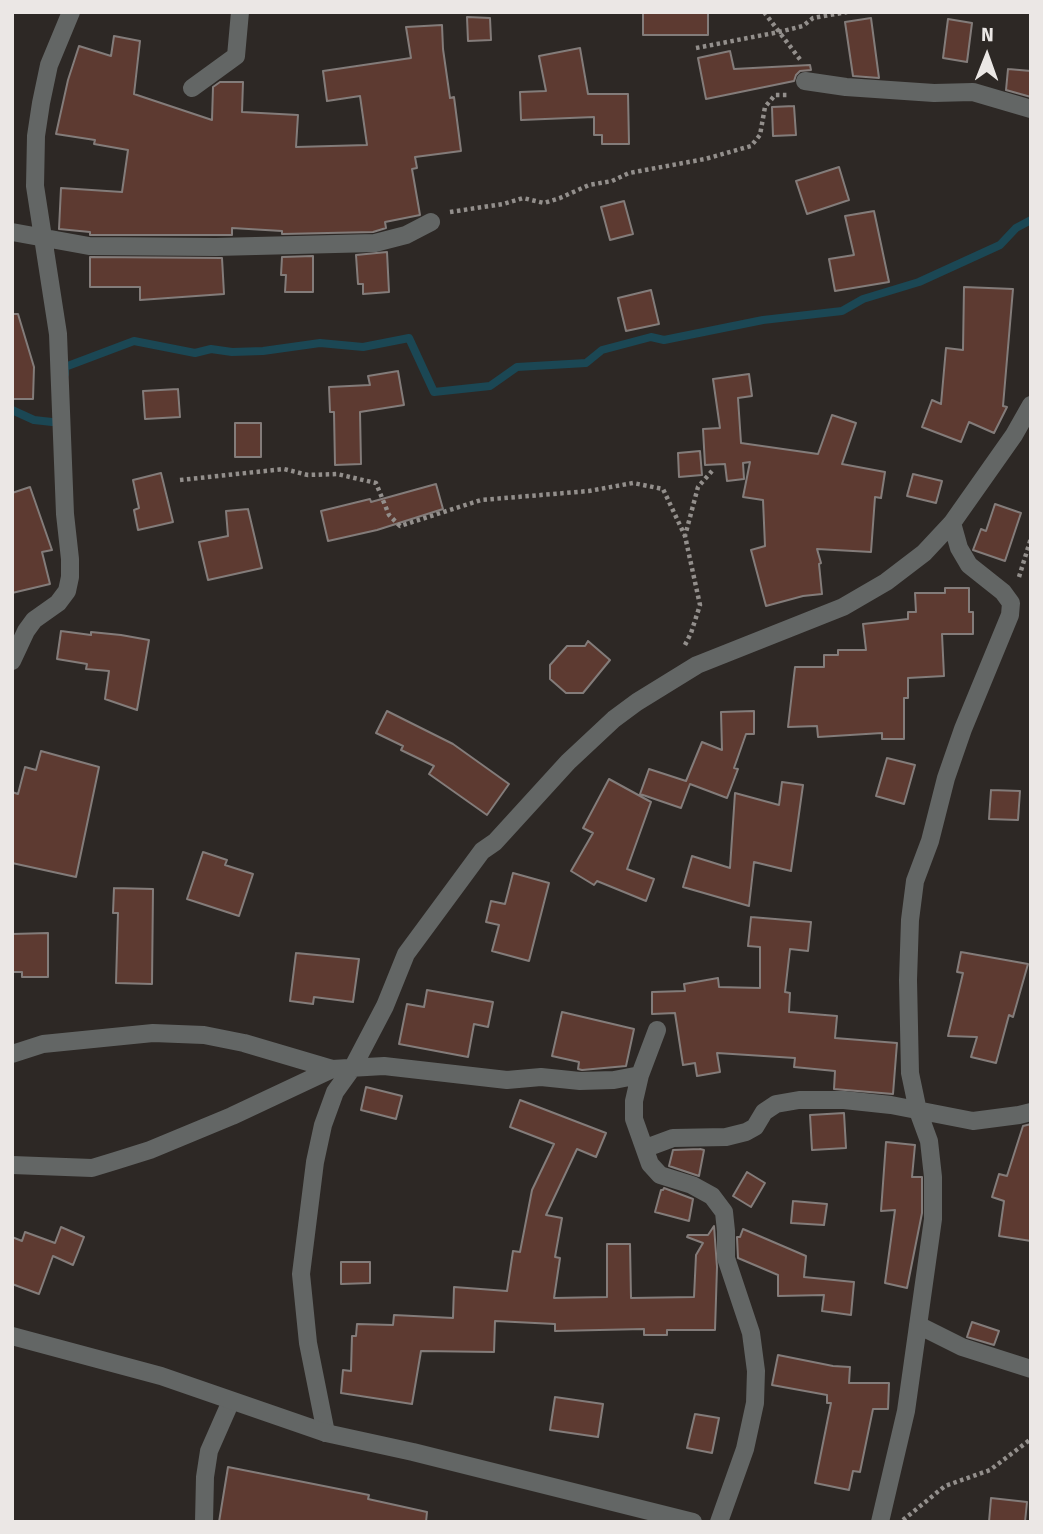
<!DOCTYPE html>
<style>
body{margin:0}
#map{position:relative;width:1043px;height:1534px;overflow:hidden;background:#2d2825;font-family:"Fira Sans",sans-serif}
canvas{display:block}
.frame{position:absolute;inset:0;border:14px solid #ebe7e5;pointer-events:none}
.north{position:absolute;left:952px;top:21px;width:70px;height:70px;-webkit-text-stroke:5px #2d2825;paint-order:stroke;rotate:1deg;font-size:19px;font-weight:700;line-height:28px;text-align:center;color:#ebe7e5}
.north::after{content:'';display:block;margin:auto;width:24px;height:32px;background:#ebe7e5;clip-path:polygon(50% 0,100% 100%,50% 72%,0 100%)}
</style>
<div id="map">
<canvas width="1043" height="1534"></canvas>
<div class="frame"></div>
<div class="north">N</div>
</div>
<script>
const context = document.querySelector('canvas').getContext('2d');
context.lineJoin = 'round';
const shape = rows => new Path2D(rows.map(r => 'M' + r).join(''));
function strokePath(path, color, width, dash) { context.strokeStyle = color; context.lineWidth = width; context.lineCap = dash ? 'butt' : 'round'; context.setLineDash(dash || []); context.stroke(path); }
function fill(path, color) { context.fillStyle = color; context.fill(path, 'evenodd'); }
strokePath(shape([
 [65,374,65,367,134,341,195,353,211,349,232,352,263,351,320,343,363,347,409,338,434,392,490,386,517,367,586,363,602,350,651,337,664,340,763,320,842,311,863,299,919,282,1000,245,1016,228,1031,220],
 [12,410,34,420,52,422]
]), '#1b4754', 8);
const building = shape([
 [643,12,708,12,708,35,643,35,643,12],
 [467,17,490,18,491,40,468,41,467,17],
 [871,18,879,78,853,76,845,22,871,18],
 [948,19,972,23,967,62,943,58,948,19],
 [442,25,443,49,450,98,454,97,461,151,415,157,417,168,412,169,420,215,385,222,386,228,373,232,282,234,282,231,232,228,232,235,90,235,90,232,59,229,61,188,122,192,128,150,94,144,95,140,56,134,68,80,79,46,111,56,114,36,140,41,134,94,212,120,213,87,220,82,243,82,242,112,298,115,296,147,367,145,360,96,327,101,323,71,411,58,406,27,442,25],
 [580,48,588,94,628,94,629,144,602,144,602,135,594,135,594,117,521,120,520,92,546,91,539,56,580,48],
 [730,51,734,69,810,65,811,70,800,71,796,75,794,81,706,99,698,58,730,51],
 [1008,69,1031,71,1031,97,1006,90,1008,69],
 [794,106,796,135,773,136,772,107,794,106],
 [839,167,849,200,807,214,796,181,839,167],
 [624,201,633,234,610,240,601,207,624,201],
 [874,211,889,282,835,291,829,259,854,255,845,216,874,211],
 [387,252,389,292,363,294,363,284,358,284,356,255,387,252],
 [313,256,313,292,285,292,286,275,281,275,282,257,313,256],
 [90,257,222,258,224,294,140,300,140,287,90,287,90,257],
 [964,287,1013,289,1003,406,1007,407,994,433,969,422,961,442,922,427,932,400,941,404,946,348,963,350,964,287],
 [651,290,659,324,626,331,618,298,651,290],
 [12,314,18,314,34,367,33,399,12,399,12,314],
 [398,371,404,405,360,412,361,464,335,465,334,412,330,412,329,387,370,385,368,376,398,371],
 [749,374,752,396,738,398,741,443,818,454,832,415,856,423,842,464,885,472,881,498,875,497,871,552,817,549,821,563,819,564,822,594,803,596,766,606,751,550,765,546,763,500,743,497,750,462,743,463,744,479,727,481,725,464,705,465,703,429,720,428,713,379,749,374],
 [178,389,180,417,145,419,143,391,178,389],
 [235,423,261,423,261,457,235,457,235,423],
 [700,451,702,475,679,477,678,453,700,451],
 [161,473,173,522,138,530,134,510,139,508,133,480,161,473],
 [913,474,942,481,936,503,907,496,913,474],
 [436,484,443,509,377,530,328,541,321,511,370,499,371,502,436,484],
 [30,487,52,550,42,552,50,584,12,593,12,493,30,487],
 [995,504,1021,513,1005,561,973,550,981,529,986,531,995,504],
 [248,509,262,568,208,580,199,542,228,536,226,511,248,509],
 [945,588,969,588,969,612,973,612,973,634,942,634,944,676,908,678,908,698,904,698,904,739,882,739,882,733,818,737,817,726,788,727,795,667,824,667,824,655,838,655,838,650,866,650,863,624,908,619,908,612,916,612,915,593,945,593,945,588],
 [61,631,91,635,91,632,121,635,149,640,137,710,105,699,109,671,86,669,87,664,57,659,61,631],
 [588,641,610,660,583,693,566,693,550,679,550,665,567,646,585,646,588,641],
 [387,711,453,744,509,784,487,815,429,774,434,766,401,750,403,746,376,733,387,711],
 [754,711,754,734,746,734,734,768,738,769,727,798,690,784,681,808,640,794,649,769,686,781,702,742,722,750,721,712,754,711],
 [41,751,99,767,76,877,12,863,12,792,18,794,25,767,36,770,41,751],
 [887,758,915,765,904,804,876,796,887,758],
 [609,779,651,802,627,869,654,879,646,901,597,881,594,885,571,871,593,833,583,828,609,779],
 [782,782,803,785,791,871,754,862,749,906,683,887,692,856,730,868,735,793,779,805,782,782],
 [991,790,1020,791,1018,820,989,819,991,790],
 [203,852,227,860,225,865,253,874,239,916,187,899,203,852],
 [513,873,549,883,529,961,492,951,499,925,486,922,491,901,505,904,513,873],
 [114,888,153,889,152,984,116,983,118,913,113,913,114,888],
 [751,917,811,922,808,951,790,949,785,992,790,993,789,1012,837,1016,835,1038,897,1043,893,1094,834,1089,835,1071,794,1067,795,1058,717,1053,720,1072,697,1076,695,1063,683,1065,675,1013,652,1014,652,992,685,991,684,984,718,978,719,987,760,988,760,947,748,946,751,917],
 [48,933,48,977,22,977,22,972,12,972,12,934,48,933],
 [961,952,1028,964,1013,1017,1009,1015,996,1063,971,1057,977,1037,948,1036,963,973,957,972,961,952],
 [296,953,359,959,353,1002,314,997,313,1004,290,1001,296,953],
 [427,990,493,1002,488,1027,474,1024,468,1057,399,1044,407,1004,424,1007,427,990],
 [562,1012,634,1029,626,1066,582,1070,578,1069,579,1062,552,1056,562,1012],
 [366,1087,402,1096,396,1119,361,1110,366,1087],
 [520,1100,606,1133,596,1157,577,1149,546,1215,562,1218,555,1257,560,1258,554,1298,607,1297,607,1244,630,1244,631,1298,694,1297,696,1255,703,1243,687,1237,688,1235,708,1235,714,1226,717,1267,715,1330,667,1330,667,1335,644,1335,644,1329,555,1331,555,1324,495,1321,494,1352,421,1351,412,1404,341,1393,343,1370,351,1371,352,1336,356,1336,357,1324,393,1325,394,1315,453,1318,454,1287,507,1291,513,1251,520,1252,532,1190,554,1144,510,1127,520,1100],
 [844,1113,846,1148,812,1150,810,1115,844,1113],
 [1031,1124,1031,1241,999,1236,1004,1201,992,1197,999,1174,1007,1176,1023,1126,1031,1124],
 [886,1142,915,1145,912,1177,922,1177,922,1213,907,1288,885,1283,895,1210,881,1211,886,1142],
 [700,1149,704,1150,699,1176,669,1166,673,1150,700,1149],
 [747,1172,765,1183,751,1207,733,1196,747,1172],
 [664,1188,693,1199,689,1221,655,1212,661,1190,663,1190,664,1188],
 [793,1201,827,1204,824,1225,791,1223,793,1201],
 [61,1227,84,1237,73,1265,53,1256,39,1294,12,1284,12,1237,22,1241,25,1232,55,1243,61,1227],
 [743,1229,806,1256,804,1277,854,1282,851,1315,822,1311,824,1295,778,1296,778,1275,738,1258,737,1237,740,1237,743,1229],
 [341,1262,370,1262,370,1283,341,1284,341,1262],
 [972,1322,999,1331,994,1345,967,1337,972,1322],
 [778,1355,833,1366,850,1367,849,1383,889,1383,888,1409,873,1409,860,1472,853,1471,849,1490,815,1483,831,1403,827,1403,827,1395,772,1385,778,1355],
 [555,1397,603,1404,598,1437,550,1430,555,1397],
 [695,1414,719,1418,712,1453,687,1448,695,1414],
 [228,1467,369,1495,368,1499,427,1512,426,1522,219,1522,228,1467],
 [991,1498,1027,1502,1025,1522,989,1522,991,1498]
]);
fill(building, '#5d3a31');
strokePath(building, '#837c7a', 2);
strokePath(shape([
 [764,12,802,62],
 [696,48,779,32,803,26,813,18,847,12],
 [450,212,503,204,523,198,544,203,560,198,589,185,612,181,629,173,705,159,751,146,760,135,765,107,775,95,788,95],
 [180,480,284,469,308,475,337,474,376,483,389,515,400,526,481,500,589,491,633,483,663,489,685,536],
 [1019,577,1031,538],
 [685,645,691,633,700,605,685,536,698,487,712,471],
 [903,1520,945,1486,990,1470,1031,1439]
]), '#938f8c', 4.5, [3.5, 3.5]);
strokePath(shape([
 [805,81,846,87,934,93,973,92,1031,109],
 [192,88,236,56,240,12],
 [12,232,89,246,216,247,375,243,406,235,431,222],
 [12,661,26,631,34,620,58,603,67,591,70,577,70,559,65,514,58,334,35,186,36,136,41,103,49,65,71,12],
 [657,1030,640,1075,634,1101,634,1119,650,1164,660,1175,692,1185,712,1196,724,1212,726,1231,726,1258,751,1333,756,1371,755,1403,745,1449,719,1522],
 [12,1054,43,1044,153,1033,204,1035,244,1043,332,1069,384,1066,507,1080,541,1077,580,1081,614,1080,640,1075],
 [646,1148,673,1138,726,1137,746,1132,755,1127,764,1112,776,1104,799,1100,844,1100,891,1105,973,1121,1019,1115,1031,1112],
 [12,1165,92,1168,115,1161,150,1150,232,1116,332,1069],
 [918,1325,962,1347,1031,1369],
 [326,1433,308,1343,301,1274,315,1162,323,1125,335,1092,353,1067,385,1006,406,954,482,851,495,842,568,762,614,719,637,702,697,665,843,607,886,582,924,553,952,523,1014,435,1031,405],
 [204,1522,205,1477,209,1451,231,1401],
 [880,1522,906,1411,933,1219,933,1177,929,1141,918,1111,910,1073,908,980,910,920,915,881,930,841,946,778,963,729,1010,615,1011,603,1003,592,969,565,959,548,952,523]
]), '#636665', 18);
strokePath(shape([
 [12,1336,161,1376,326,1433,413,1452,693,1522]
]), '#636665', 18);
</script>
